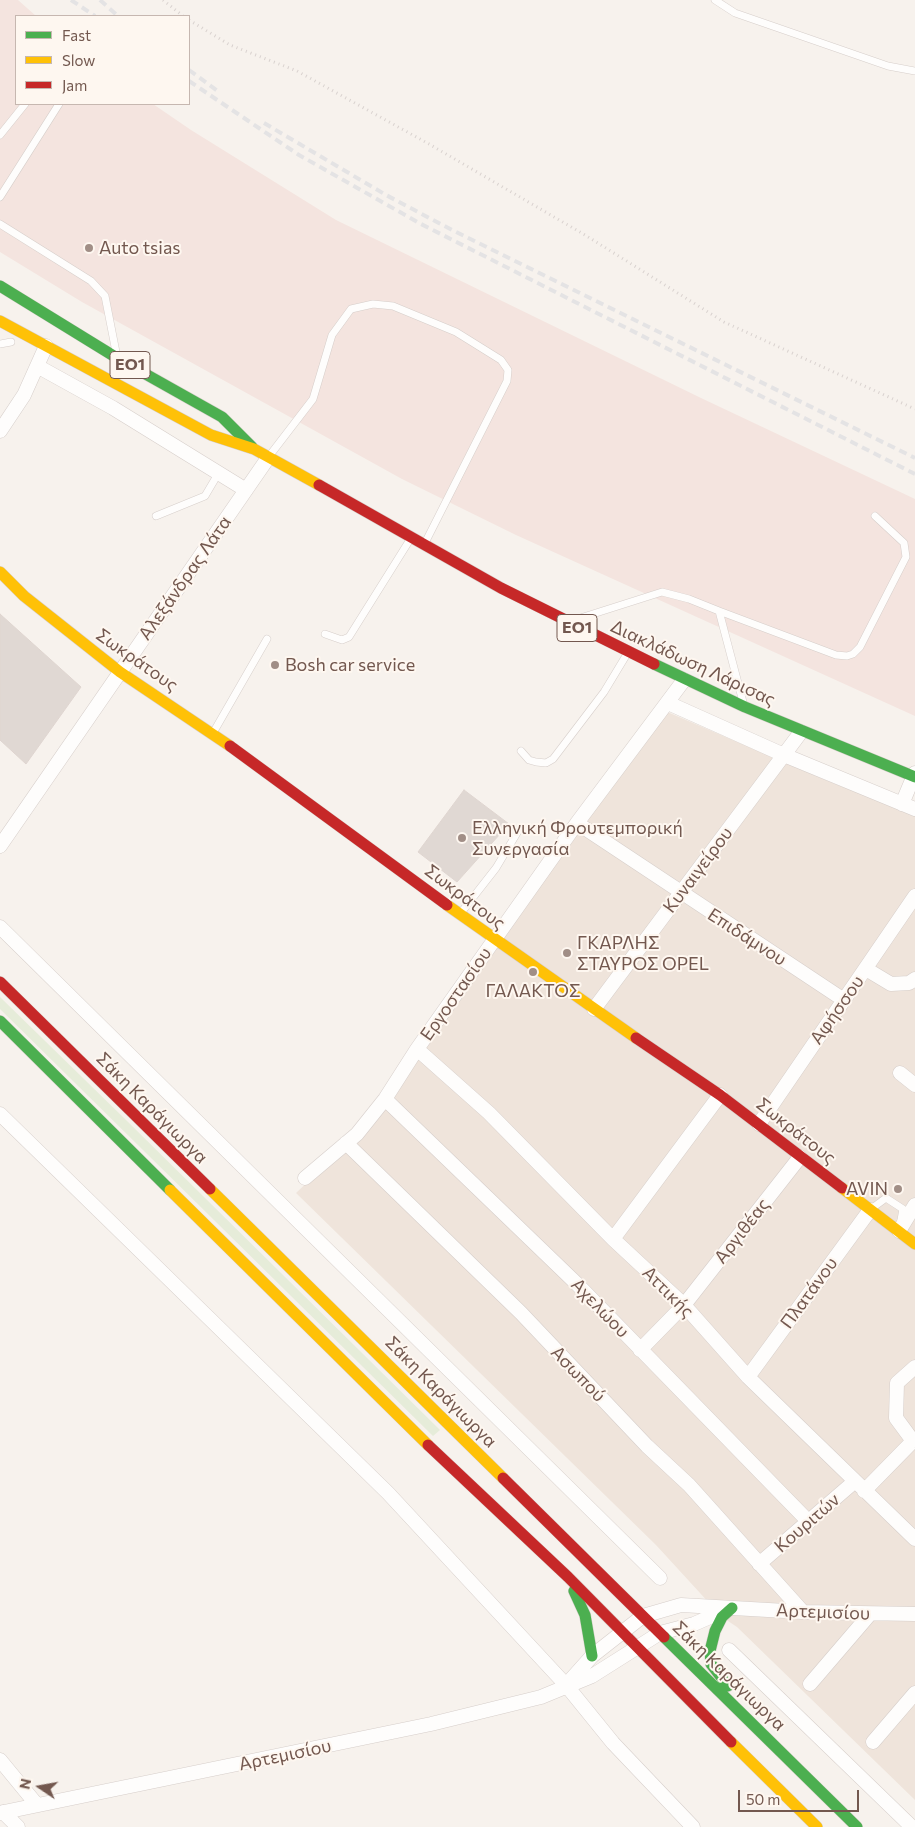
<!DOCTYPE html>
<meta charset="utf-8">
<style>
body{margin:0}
#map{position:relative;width:915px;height:1827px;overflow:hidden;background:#f7f2ed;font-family:Commissioner,sans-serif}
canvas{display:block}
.legend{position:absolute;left:15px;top:15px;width:175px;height:90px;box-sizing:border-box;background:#fef7f0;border:1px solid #c6b7b0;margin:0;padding:6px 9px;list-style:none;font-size:15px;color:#73584f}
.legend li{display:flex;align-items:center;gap:10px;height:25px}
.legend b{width:25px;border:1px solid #c6b7b0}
.north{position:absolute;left:15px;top:1762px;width:50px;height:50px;-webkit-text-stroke:4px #fef7f0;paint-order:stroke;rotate:282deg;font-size:14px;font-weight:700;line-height:20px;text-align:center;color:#73584f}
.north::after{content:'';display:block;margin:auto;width:18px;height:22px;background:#73584f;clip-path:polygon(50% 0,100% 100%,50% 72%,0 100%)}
.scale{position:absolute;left:738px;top:1790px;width:121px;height:22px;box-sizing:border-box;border:2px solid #73584f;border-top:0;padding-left:6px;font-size:15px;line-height:18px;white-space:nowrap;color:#73584f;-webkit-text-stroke:4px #fef7f0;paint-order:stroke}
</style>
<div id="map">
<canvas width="915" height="1827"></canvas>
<ul class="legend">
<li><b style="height:6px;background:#4caf50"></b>Fast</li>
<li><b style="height:6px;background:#ffc107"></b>Slow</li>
<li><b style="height:6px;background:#c62828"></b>Jam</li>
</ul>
<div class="north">N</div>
<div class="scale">50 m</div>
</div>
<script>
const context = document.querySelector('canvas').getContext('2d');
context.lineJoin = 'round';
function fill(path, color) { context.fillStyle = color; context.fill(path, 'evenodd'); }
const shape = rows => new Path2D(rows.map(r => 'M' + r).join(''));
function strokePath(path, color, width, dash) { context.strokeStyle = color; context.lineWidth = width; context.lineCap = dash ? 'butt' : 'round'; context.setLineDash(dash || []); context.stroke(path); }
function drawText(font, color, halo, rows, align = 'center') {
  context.font = font + ' Commissioner,sans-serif'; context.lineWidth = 4; context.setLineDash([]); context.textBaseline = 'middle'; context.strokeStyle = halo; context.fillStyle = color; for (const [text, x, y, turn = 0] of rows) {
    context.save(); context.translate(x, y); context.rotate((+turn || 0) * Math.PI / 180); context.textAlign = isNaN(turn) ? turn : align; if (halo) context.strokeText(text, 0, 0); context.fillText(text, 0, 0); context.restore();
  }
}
fill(shape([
 [665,711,835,784,915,814,915,1800,737,1627,722,1617,656,1545,296,1193,338,1153]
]), '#efe4db');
fill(shape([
 [0,0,18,0,36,16,16,16,16,104,153,104,191,130,336,220,701,398,915,499,915,716,516,535,402,479,82,302,0,252]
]), '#f4e4df');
fill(shape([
 [0,997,125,1119,440,1430,433,1436,0,1009]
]), '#e6ecd9');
const building = shape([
 [0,614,81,687,26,764,0,740,0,614],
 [464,790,509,824,457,882,418,852,464,790]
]);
fill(building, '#e0d8d3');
strokePath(building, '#dfd5d0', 1);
const lane = shape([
 [715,0,735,13,888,66,915,71],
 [0,135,25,104],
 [0,197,59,104],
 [0,224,91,281,105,296,116,352],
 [0,344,11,342],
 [270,455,313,399,332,335,351,309,373,304,393,306,456,332,501,360,508,370,507,381,426,541],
 [156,516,205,496,218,474],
 [719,611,836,655,847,656,853,654,860,647,906,557,904,543,875,516],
 [574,620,662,592,689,599,719,611,743,702],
 [325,634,342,640,349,637,411,538],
 [213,733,267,639],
 [521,751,529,760,536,762,546,763,553,759,604,692,627,654],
 [460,914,496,868,520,828],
 [871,1209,886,1198,903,1209,901,1220]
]);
const street = shape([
 [37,366,113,408,246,490],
 [0,431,24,395,46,346],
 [668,703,784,755,915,809],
 [902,804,915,773],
 [577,823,844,1000],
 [0,846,268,458],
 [0,927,660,1578],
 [866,969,891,984,909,983,915,979],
 [594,1009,801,732],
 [417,1049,489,1113,613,1239,684,1305,748,1377,915,1539],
 [900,1073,915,1085],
 [385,1099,577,1284,809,1522],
 [0,1114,388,1493,566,1685,613,1743,693,1827],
 [759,1124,915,896],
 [346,1143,521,1313,647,1446,689,1485,803,1612],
 [305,1178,357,1134,385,1099,417,1049,577,823,684,680],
 [899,1231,915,1205],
 [613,1239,720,1095],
 [640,1350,684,1305,800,1157],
 [748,1377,870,1210],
 [913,1441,896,1418,897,1383,915,1367],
 [864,1491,915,1439],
 [759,1564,854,1482],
 [729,1650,912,1827],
 [567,1684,592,1656,643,1616,681,1605,803,1612,915,1614],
 [810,1684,870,1614],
 [873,1742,915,1693],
 [0,1760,37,1805],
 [3,1812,18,1827],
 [0,1813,431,1724,541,1697,592,1676,660,1633,694,1624,726,1610]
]);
const fast = shape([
 [0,286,117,358,222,417,252,447],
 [654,664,745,707,915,777],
 [0,1021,170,1190],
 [574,1591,585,1615,592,1656],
 [664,1637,857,1827],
 [728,1686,711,1664,710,1651,715,1631,722,1617,732,1608]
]);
const slow = shape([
 [0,321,211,435,254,449,319,485],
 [0,572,24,596,120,672,230,746],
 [447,905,636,1038],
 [842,1188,915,1244],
 [210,1189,503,1478],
 [170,1190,428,1445],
 [731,1742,817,1827]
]);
const jam = shape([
 [319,485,501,588,654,664],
 [230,746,447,905],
 [0,982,210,1189],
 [636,1038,720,1095,842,1188],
 [428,1445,568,1577,731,1742],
 [503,1478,664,1637]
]);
strokePath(lane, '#d6ceca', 8);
strokePath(street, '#d6ceca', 15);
strokePath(fast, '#d6ceca', 12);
strokePath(slow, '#d6ceca', 12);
strokePath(jam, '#d6ceca', 12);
strokePath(shape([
 [163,0,183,16],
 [189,20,230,45,297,71,429,144,585,235,724,322,915,409]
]), '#d9d2cf', 3, [1, 4]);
strokePath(lane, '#fefdfc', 7);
strokePath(street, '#fefdfc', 14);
strokePath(fast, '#4caf50', 11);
strokePath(slow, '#ffc107', 11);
strokePath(jam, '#c62828', 11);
strokePath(shape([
 [71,0,95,16],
 [100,0,118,16],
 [189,70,219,92],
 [189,81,299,155,421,224,915,474],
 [264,123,386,195,452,230,915,458]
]), '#e4e3e4', 4, [8, 5]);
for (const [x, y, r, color] of [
 [89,248,5,"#a18e86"],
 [275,665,5,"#a18e86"],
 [462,838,5,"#a18e86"],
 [567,953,5,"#a18e86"],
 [533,972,5,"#a18e86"],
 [898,1189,5,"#a18e86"]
]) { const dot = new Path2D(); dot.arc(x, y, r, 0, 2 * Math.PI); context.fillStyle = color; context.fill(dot); strokePath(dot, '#fef7f0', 2); }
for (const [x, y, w] of [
 [130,365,40],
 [577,628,40]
]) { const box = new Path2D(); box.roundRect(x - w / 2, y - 13.5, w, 27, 4); context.fillStyle = '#fef7f0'; context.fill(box); strokePath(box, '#73584f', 1); }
drawText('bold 16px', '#73584f', null, [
 ["ΕΟ1",130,365],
 ["ΕΟ1",577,628]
]);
drawText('18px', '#73584f', '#fef7f0', [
 ["Auto tsias",99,248],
 ["Bosh car service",285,665],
 ["Ελληνική Φρουτεμπορική",472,828],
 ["Συνεργασία",472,849],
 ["ΓΚΑΡΛΗΣ",577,943],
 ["ΣΤΑΥΡΟΣ OPEL",577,964],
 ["ΓΑΛΑΚΤΟΣ",533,991,"center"],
 ["AVIN",888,1189,"right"]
], 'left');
drawText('18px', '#73584f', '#fef7f0', [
 ["Αλεξάνδρας Λάτα",185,578,-55],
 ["Σωκράτους",137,660,35],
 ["Διακλάδωση Λάρισας",693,663,25],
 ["Κυναιγείρου",698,870,-53],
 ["Σωκράτους",465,897,37],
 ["Επιδάμνου",747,937,33],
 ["Εργοστασίου",456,994,-55],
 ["Αφήσσου",837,1010,-55],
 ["Σάκη Καράγιωργα",152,1108,45],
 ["Σωκράτους",796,1131,38],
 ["Αργιθέας",742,1231,-52],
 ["Αττικής",668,1292,45],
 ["Πλατάνου",809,1293,-54],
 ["Αχελώου",600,1308,46],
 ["Ασωπού",578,1374,46],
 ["Σάκη Καράγιωργα",441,1392,45],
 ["Κουριτών",807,1523,-41],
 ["Αρτεμισίου",823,1612,2],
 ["Σάκη Καράγιωργα",729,1676,44],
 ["Αρτεμισίου",285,1755,-12]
]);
</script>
